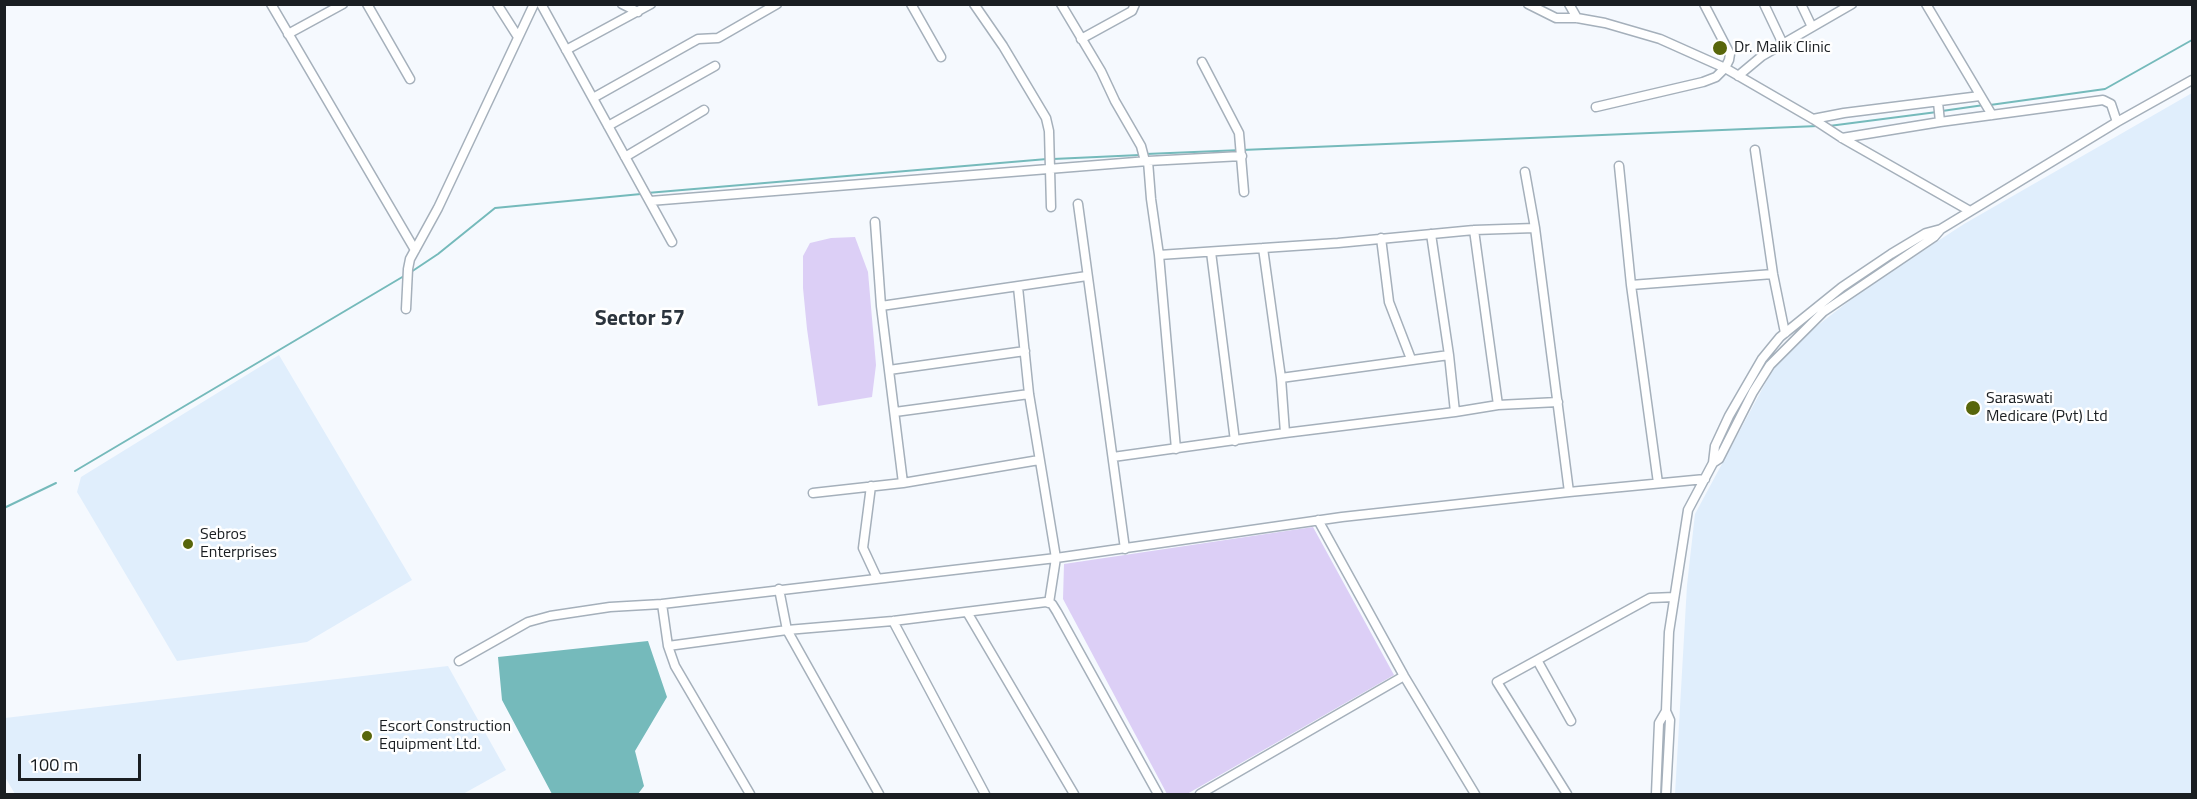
<!DOCTYPE html>
<style>
body{margin:0}
#map{position:relative;width:2197px;height:799px;overflow:hidden;background:#f5f9fe;font-family:"Titillium Web",sans-serif}
canvas{display:block}
.frame{position:absolute;inset:0;border:6px solid #1a1e22;pointer-events:none}
.scale{position:absolute;left:18px;top:754px;width:123px;height:27px;box-sizing:border-box;border:3px solid #1a1e22;border-top:0;padding-left:8px;font-size:18px;line-height:21px;white-space:nowrap;color:#1a1e22;-webkit-text-stroke:4px #fff;paint-order:stroke}
</style>
<div id="map">
<canvas width="2197" height="799"></canvas>
<div class="frame"></div>
<div class="scale">100 m</div>
</div>
<script>
const context = document.querySelector('canvas').getContext('2d');
context.lineJoin = 'round';
function fill(path, color) { context.fillStyle = color; context.fill(path, 'evenodd'); }
const shape = rows => new Path2D(rows.map(r => 'M' + r).join(''));
function strokePath(path, color, width, dash) { context.strokeStyle = color; context.lineWidth = width; context.lineCap = dash ? 'butt' : 'round'; context.setLineDash(dash || []); context.stroke(path); }
function drawText(font, color, halo, rows, align = 'center') {
  context.font = font + ' "Titillium Web",sans-serif'; context.lineWidth = 5; context.setLineDash([]); context.textBaseline = 'middle'; context.strokeStyle = halo; context.fillStyle = color; for (const [text, x, y, turn = 0] of rows) {
    context.save(); context.translate(x, y); context.rotate((+turn || 0) * Math.PI / 180); context.textAlign = isNaN(turn) ? turn : align; if (halo) context.strokeText(text, 0, 0); context.fillText(text, 0, 0); context.restore();
  }
}
fill(shape([
 [2192,93,2192,794,1675,794,1687,585,1695,514,1781,354,1867,287,1964,224],
 [279,355,412,580,307,642,177,661,77,492,81,477],
 [448,666,506,770,463,794,15,794,5,777,5,718]
]), '#e0eefc');
fill(shape([
 [855,237,868,272,876,365,872,397,818,406,807,329,803,288,803,256,810,243,831,238],
 [1313,527,1394,675,1187,794,1167,794,1063,599,1064,564]
]), '#dccff6');
fill(shape([
 [648,641,667,697,635,751,644,786,638,794,552,794,502,700,498,657]
]), '#75babb');
strokePath(shape([
 [1990,105,2105,89,2192,40],
 [1942,111,1984,105],
 [1829,126,1937,112],
 [1146,154,1818,126],
 [1053,159,1140,155],
 [647,193,1047,159],
 [411,272,438,254,495,208,641,194],
 [75,471,404,276],
 [4,508,56,483]
]), '#75babb', 2);
const minor = shape([
 [271,4,415,250],
 [367,4,410,79],
 [497,4,518,37],
 [541,4,672,242],
 [622,4,638,12],
 [911,4,941,57],
 [974,4,1003,46,1046,118,1049,131,1051,207],
 [1061,4,1101,71,1115,101,1141,146,1145,161],
 [1528,4,1556,18,1577,18,1605,23,1660,39,1725,68,1813,119,1842,138,1970,211],
 [1569,4,1577,18],
 [1764,4,1783,44],
 [1801,4,1812,27],
 [1926,4,1992,115],
 [288,34,343,4],
 [1081,39,1132,11,1135,4],
 [566,50,651,4],
 [1202,62,1239,133,1244,192],
 [1738,76,1762,56,1852,4],
 [593,98,698,39,718,38,777,4],
 [1938,102,1940,122],
 [1596,107,1703,82,1716,77,1725,68,1729,60,1730,54,1704,4],
 [1813,119,1844,113,1980,96],
 [608,126,715,66],
 [1842,138,1940,122,2103,100,2111,104,2117,122],
 [1755,150,1773,274,1785,333],
 [625,157,704,110],
 [1148,161,1151,199,1159,255,1176,449],
 [1619,166,1631,285,1658,483],
 [1525,172,1535,228,1569,492],
 [650,201,1148,161,1242,156],
 [1078,204,1125,549],
 [875,222,881,306,903,483],
 [1474,230,1498,405],
 [1431,234,1449,355,1455,412],
 [1381,238,1389,302,1411,359],
 [1263,248,1281,378,1285,433],
 [1211,252,1235,441],
 [1159,255,1338,243,1474,230,1535,228],
 [1631,285,1773,274],
 [1018,287,1029,394,1056,558,1049,603],
 [881,306,1087,276],
 [406,309,408,269,410,259,438,208,534,4],
 [889,370,1025,351],
 [1281,378,1449,355],
 [895,412,1029,394],
 [1113,457,1285,433,1455,412,1498,405,1558,402],
 [1713,463,1715,446,1729,416,1762,359,1780,337,1842,287,1891,254,1926,233,1941,229],
 [871,486,863,548,877,578],
 [813,493,903,483,1039,460],
 [1318,520,1404,676,1475,794],
 [779,589,787,630,879,794],
 [662,604,668,646],
 [967,612,1074,794],
 [893,621,985,794],
 [1537,660,1571,721],
 [459,661,528,622,550,616,610,607,662,604,1056,558,1342,517,1569,492,1705,479],
 [750,794,675,666,668,646,787,630,893,621,1046,602,1052,604,1057,612,1158,794],
 [1200,794,1404,676],
 [1567,794,1497,682,1650,598,1674,597],
 [1656,794,1659,723,1666,711],
 [1666,794,1670,720,1666,711,1669,632,1688,510,1713,463,1719,459,1753,392,1770,365,1823,312,1934,237,1941,229,2117,122,2192,80]
]);
strokePath(minor, '#a5b0bb', 11);
strokePath(minor, '#fff', 8);
for (const [x, y, r, color] of [
 [1720,48,8,"#58660b"],
 [1973,408,8,"#58660b"],
 [188,544,6,"#58660b"],
 [367,736,6,"#58660b"]
]) { const dot = new Path2D(); dot.arc(x, y, r, 0, 2 * Math.PI); context.fillStyle = color; context.fill(dot); strokePath(dot, '#fff', 2); }
drawText('16px', '#1a1e22', '#fff', [
 ["Dr. Malik Clinic",1734,48],
 ["Saraswati",1986,399],
 ["Medicare (Pvt) Ltd",1986,417],
 ["Sebros",200,535],
 ["Enterprises",200,553],
 ["Escort Construction",379,727],
 ["Equipment Ltd.",379,745]
], 'left');
drawText('bold 22px', '#2b343d', '#fff', [
 ["Sector 57",640,320]
]);
</script>
